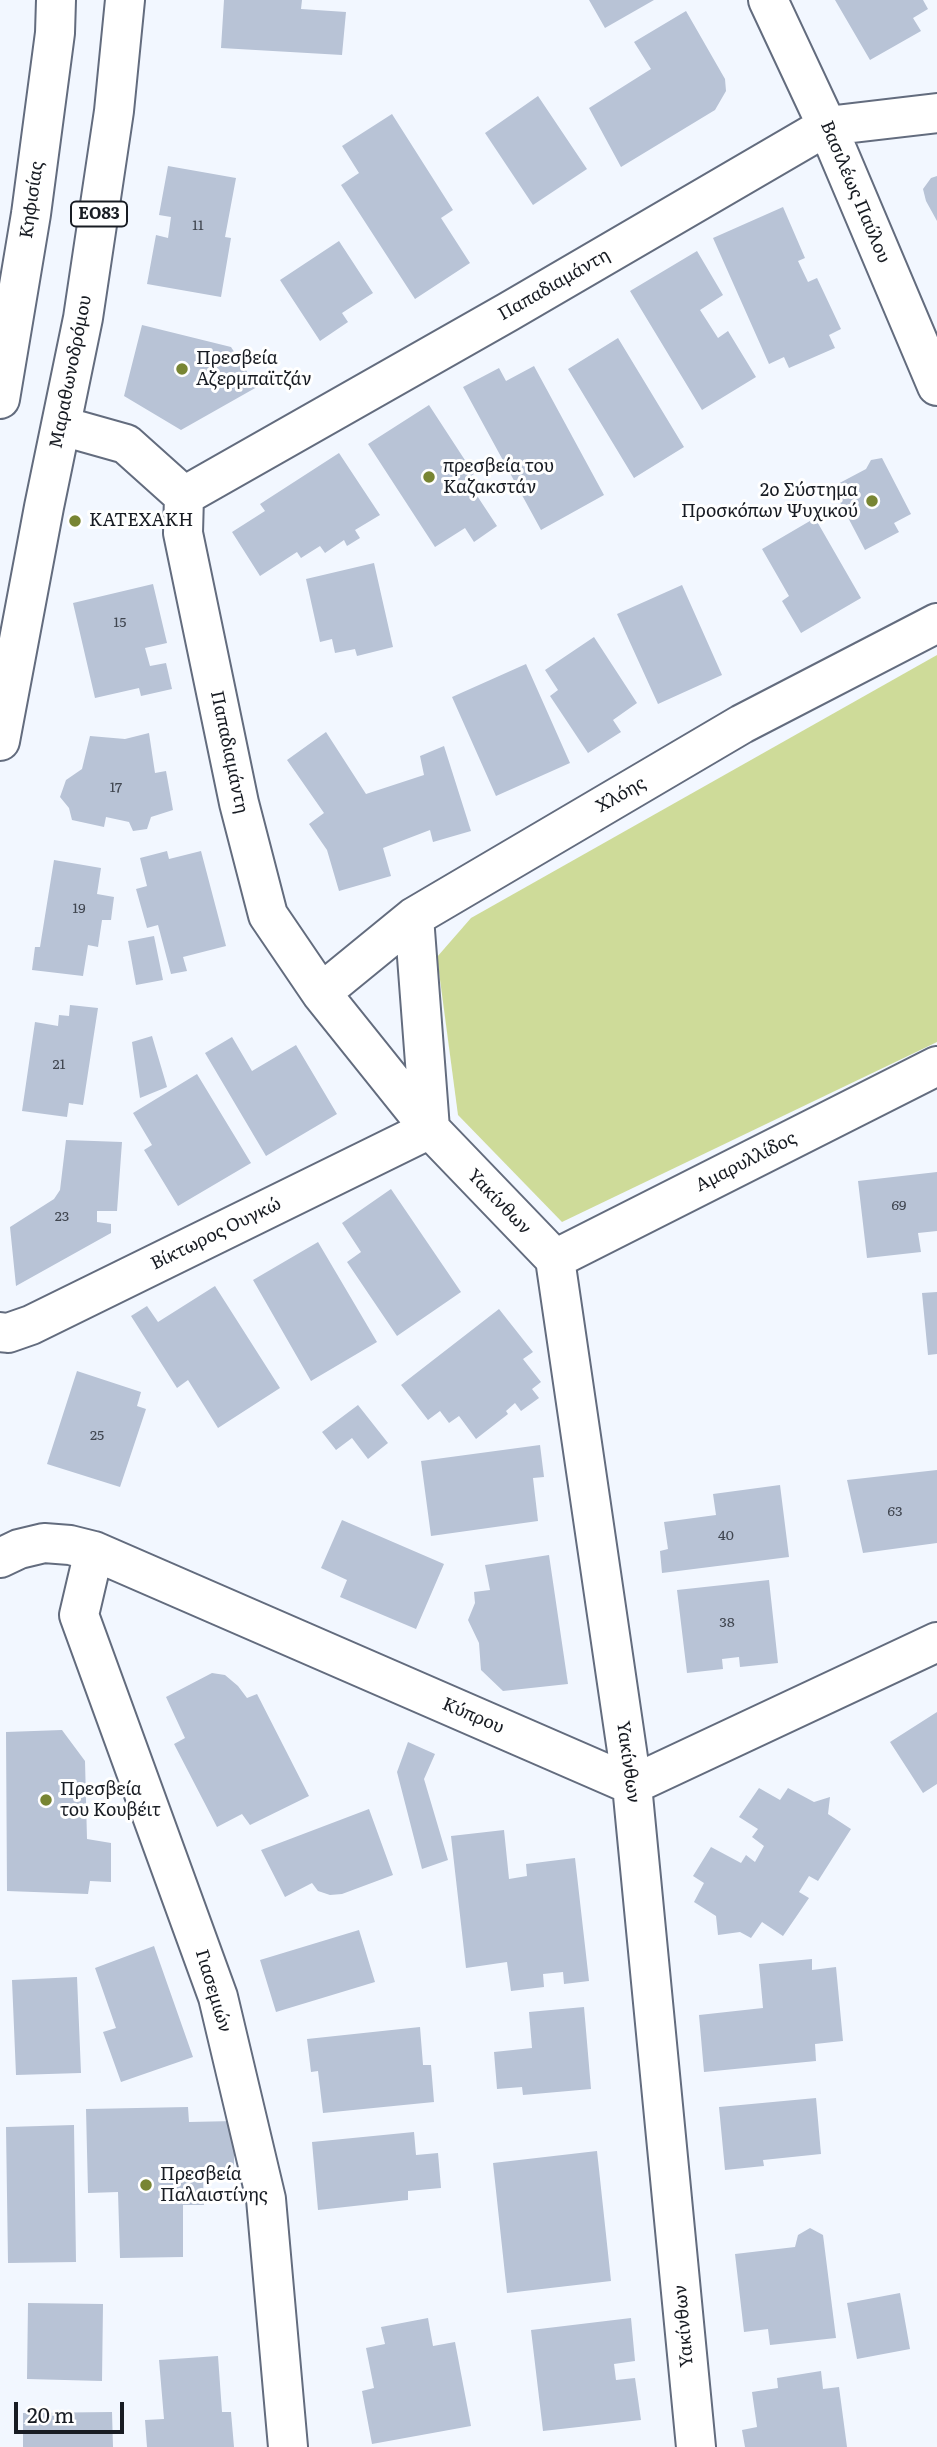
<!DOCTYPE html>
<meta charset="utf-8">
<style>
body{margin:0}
#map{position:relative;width:937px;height:2447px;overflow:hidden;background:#f2f7ff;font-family:Literata,serif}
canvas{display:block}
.scale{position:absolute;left:14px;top:2402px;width:110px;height:32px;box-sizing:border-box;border:4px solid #181c23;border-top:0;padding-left:9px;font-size:21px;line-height:24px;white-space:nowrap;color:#181c23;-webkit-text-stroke:5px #fff;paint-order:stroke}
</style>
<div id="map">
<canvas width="937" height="2447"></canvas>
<div class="scale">20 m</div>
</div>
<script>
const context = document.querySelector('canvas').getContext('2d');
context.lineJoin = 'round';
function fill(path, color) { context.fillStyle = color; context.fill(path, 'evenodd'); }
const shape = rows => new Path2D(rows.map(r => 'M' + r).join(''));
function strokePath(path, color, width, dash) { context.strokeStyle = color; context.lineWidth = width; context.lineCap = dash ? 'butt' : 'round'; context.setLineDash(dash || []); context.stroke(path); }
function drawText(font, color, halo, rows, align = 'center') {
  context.font = font + ' Literata,serif'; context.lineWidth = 6; context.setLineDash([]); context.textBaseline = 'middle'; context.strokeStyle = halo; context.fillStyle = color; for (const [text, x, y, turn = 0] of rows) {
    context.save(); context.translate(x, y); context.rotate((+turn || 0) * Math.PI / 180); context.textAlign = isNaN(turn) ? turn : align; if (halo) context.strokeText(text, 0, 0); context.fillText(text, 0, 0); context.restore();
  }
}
fill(shape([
 [937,655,937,1042,562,1222,458,1115,437,957,471,918]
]), '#cedb99');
fill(shape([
 [224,0,302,0,301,9,346,12,342,55,221,48],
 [589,0,654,0,605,28],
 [835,0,923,0,928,9,913,18,921,31,870,60],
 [686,11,725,79,726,91,715,110,621,167,589,108,651,69,634,42],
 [538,96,587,169,533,205,485,133],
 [392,114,453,210,441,218,470,263,415,299,341,185,359,173,342,146],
 [168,166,236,178,225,237,231,238,221,297,147,284,156,235,168,238,171,217,159,215],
 [937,176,937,221,926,201,923,189,931,178],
 [783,207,805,258,798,261,808,282,817,278,841,329,829,335,835,348,789,368,784,357,769,364,713,238],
 [339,241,373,293,342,313,348,322,320,341,280,280],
 [697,251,723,295,700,310,718,338,728,331,756,377,702,410,630,291],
 [142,325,231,347,257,387,181,430,124,396],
 [618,338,684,447,634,478,568,369],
 [534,366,604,495,541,530,463,387,499,368,506,381],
 [429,405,474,474,466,479,497,526,474,542,465,528,435,547,368,444],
 [339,453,380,515,355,530,360,538,347,546,344,540,325,553,320,546,301,558,297,552,260,576,232,532,265,511,260,504],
 [882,458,911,514,894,523,899,532,865,550,832,487,866,469,871,460],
 [815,518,861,598,801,633,782,601,789,596,762,549],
 [374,563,393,647,357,656,355,649,335,653,332,639,320,642,306,579],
 [153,584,167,643,145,648,150,666,166,663,172,689,141,696,139,688,95,698,73,603],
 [682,585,722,675,658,704,617,614],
 [594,637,637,703,613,720,621,732,588,753,550,696,558,690,545,670],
 [526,664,570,763,496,796,452,697],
 [326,732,366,794,424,775,420,756,444,746,471,831,433,842,430,830,383,848,391,876,339,891,327,850,309,824,324,813,287,760],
 [149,733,155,773,166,771,173,810,151,817,147,829,133,831,129,822,106,817,104,827,72,820,69,808,60,797,66,780,82,769,90,736,125,739],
 [167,851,169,859,201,851,226,946,183,957,187,971,171,974,158,925,147,928,136,889,147,886,140,858],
 [54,860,101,868,97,894,114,897,111,920,102,920,98,947,88,945,83,976,32,970,35,947,40,947],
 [154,936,163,980,136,985,128,941],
 [70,1005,98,1008,83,1105,69,1103,67,1117,22,1111,35,1022,58,1026,59,1015,69,1016],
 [152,1036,167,1087,140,1098,132,1042],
 [232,1037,252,1071,296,1045,337,1114,266,1156,205,1053],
 [197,1074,251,1163,178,1206,144,1150,152,1145,133,1113],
 [66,1140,122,1142,117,1211,97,1211,97,1222,111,1224,111,1233,16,1286,10,1227,54,1199,60,1190],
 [937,1172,937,1231,918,1233,921,1252,867,1258,858,1181],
 [391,1189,461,1292,397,1336,347,1262,361,1252,342,1223],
 [318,1242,377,1342,311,1381,253,1280],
 [215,1286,280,1388,218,1428,188,1380,177,1388,131,1316,147,1306,158,1322],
 [937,1292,937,1354,928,1355,922,1293],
 [499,1309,533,1352,523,1359,541,1382,532,1389,539,1398,521,1411,515,1403,506,1411,508,1414,476,1439,459,1416,449,1423,440,1411,428,1420,401,1385],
 [77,1371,141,1392,137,1406,146,1409,120,1487,47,1464],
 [358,1405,388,1443,368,1459,352,1438,336,1450,322,1432],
 [540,1445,544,1477,533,1478,538,1521,431,1536,421,1461],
 [937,1470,937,1543,863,1553,847,1480],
 [780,1485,789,1557,662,1573,660,1551,668,1549,664,1522,716,1515,713,1494],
 [342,1520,444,1564,416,1629,340,1597,347,1580,321,1568],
 [549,1555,568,1684,503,1691,481,1670,479,1643,468,1620,475,1603,474,1592,490,1590,485,1565],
 [769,1580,778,1663,740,1667,739,1657,722,1659,723,1669,687,1673,677,1590],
 [212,1673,225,1675,238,1686,247,1698,257,1694,309,1796,250,1825,242,1814,217,1827,174,1744,185,1738,166,1697],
 [937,1712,937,1784,923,1793,890,1742],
 [62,1730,85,1761,87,1839,111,1843,111,1882,90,1881,88,1894,7,1891,6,1732],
 [408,1742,435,1754,424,1779,448,1860,422,1869,397,1772],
 [759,1788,780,1800,788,1788,814,1802,830,1797,828,1814,851,1829,818,1881,809,1876,799,1892,809,1898,783,1936,762,1922,751,1938,740,1932,718,1935,716,1916,694,1902,704,1883,693,1876,711,1847,741,1863,746,1855,755,1862,764,1846,752,1837,758,1829,739,1817],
 [369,1809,393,1875,342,1894,330,1895,318,1891,312,1883,285,1897,261,1850],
 [504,1830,509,1879,527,1876,526,1864,575,1858,589,1981,564,1984,563,1972,543,1974,544,1987,511,1991,507,1962,466,1968,451,1836],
 [359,1930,375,1982,276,2012,260,1960],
 [154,1946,193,2057,121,2082,103,2032,116,2028,95,1968],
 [812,1959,812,1970,836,1967,843,2041,815,2044,816,2061,704,2072,699,2015,763,2008,759,1964],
 [77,1977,81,2073,16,2075,12,1980],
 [584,2007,591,2089,523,2095,522,2087,497,2089,494,2052,532,2048,529,2012],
 [420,2027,423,2065,431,2065,434,2102,323,2113,318,2071,311,2072,307,2039],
 [816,2098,821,2154,763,2160,764,2166,725,2170,719,2107],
 [188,2107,189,2122,234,2121,234,2176,203,2177,204,2205,183,2205,183,2257,120,2258,118,2192,88,2193,86,2109],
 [74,2125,76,2262,8,2263,6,2127],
 [414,2132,416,2155,438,2153,441,2188,408,2191,408,2200,318,2210,312,2142],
 [597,2151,611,2281,507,2293,493,2163],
 [810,2228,823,2235,836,2338,770,2345,768,2329,744,2332,735,2254,795,2247,798,2235],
 [900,2293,910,2349,857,2359,847,2303],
 [28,2303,103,2304,102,2381,27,2379],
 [428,2318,433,2346,455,2342,471,2426,372,2444,362,2391,374,2388,366,2348,385,2344,381,2327],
 [631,2318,635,2361,614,2364,616,2380,635,2378,641,2420,543,2431,531,2330],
 [218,2356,222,2412,231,2412,234,2447,147,2447,145,2420,164,2419,159,2360],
 [821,2371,823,2389,839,2387,847,2447,745,2447,742,2430,757,2427,752,2392,778,2388,777,2378],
 [112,2412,113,2447,23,2447,23,2413]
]), '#b8c3d6');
const minor = shape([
 [768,0,827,126,937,386],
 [62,426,126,444,184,496,183,533,239,803,268,915,321,993,430,1129,555,1259,632,1785,696,2447],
 [184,496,508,312,827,126,937,113],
 [321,993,414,917,742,724,937,623],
 [555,1259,937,1066],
 [0,1332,8,1333,31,1325,430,1129,414,917],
 [94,1551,79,1615,218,1997,266,2199,288,2447],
 [0,1558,19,1549,44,1543,70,1545,94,1551,632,1785,937,1642]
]);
const major = shape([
 [0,399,31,214,55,33,56,0],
 [0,741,44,507,83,318,114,111,125,0]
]);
strokePath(minor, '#636c7e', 42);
strokePath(major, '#636c7e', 42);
strokePath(minor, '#fff', 38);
strokePath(major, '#fff', 38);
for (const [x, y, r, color] of [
 [182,369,7,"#788533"],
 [429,477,7,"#788533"],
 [872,501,7,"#788533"],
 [75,521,7,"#788533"],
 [46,1800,7,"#788533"],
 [146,2185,7,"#788533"]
]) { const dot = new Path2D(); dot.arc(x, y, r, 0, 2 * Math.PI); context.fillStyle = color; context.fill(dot); strokePath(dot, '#fff', 2.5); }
drawText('14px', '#404650', null, [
 ["11",198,226],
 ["15",120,623],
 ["17",116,788],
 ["19",79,909],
 ["21",59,1065],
 ["69",899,1206],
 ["23",62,1217],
 ["25",97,1436],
 ["63",895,1512],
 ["40",726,1536],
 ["38",727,1623]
]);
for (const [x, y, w] of [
 [99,214,56]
]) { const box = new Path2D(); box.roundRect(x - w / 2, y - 12.5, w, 25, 5); context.fillStyle = '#fff'; context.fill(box); strokePath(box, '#181c23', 2); }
drawText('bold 16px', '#181c23', null, [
 ["ΕΟ83",99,214]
]);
drawText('18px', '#181c23', '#fff', [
 ["Βασιλέως Παύλου",855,192,67],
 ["Κηφισίας",32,200,-82],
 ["Παπαδιαμάντη",554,285,-30],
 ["Μαραθωνοδρόμου",71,372,-79],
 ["Παπαδιαμάντη",229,752,78],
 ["Χλόης",621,795,-30],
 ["Αμαρυλλίδος",746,1162,-27],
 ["Υακίνθων",499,1202,46],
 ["Βίκτωρος Ουγκώ",216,1234,-26],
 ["Κύπρου",473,1716,23],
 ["Υακίνθων",628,1762,82],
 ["Γιασεμιών",213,1991,73],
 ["Υακίνθων",684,2326,-95]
]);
drawText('18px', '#181c23', '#fff', [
 ["Πρεσβεία",196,359],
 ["Αζερμπαϊτζάν",196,380],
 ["πρεσβεία του",443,467],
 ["Καζακστάν",443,488],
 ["2ο Σύστημα",858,491,"right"],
 ["Προσκόπων Ψυχικού",858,512,"right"],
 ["ΚΑΤΕΧΑΚΗ",89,521],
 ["Πρεσβεία",60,1790],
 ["του Κουβέιτ",60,1811],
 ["Πρεσβεία",160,2175],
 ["Παλαιστίνης",160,2196]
], 'left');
</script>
